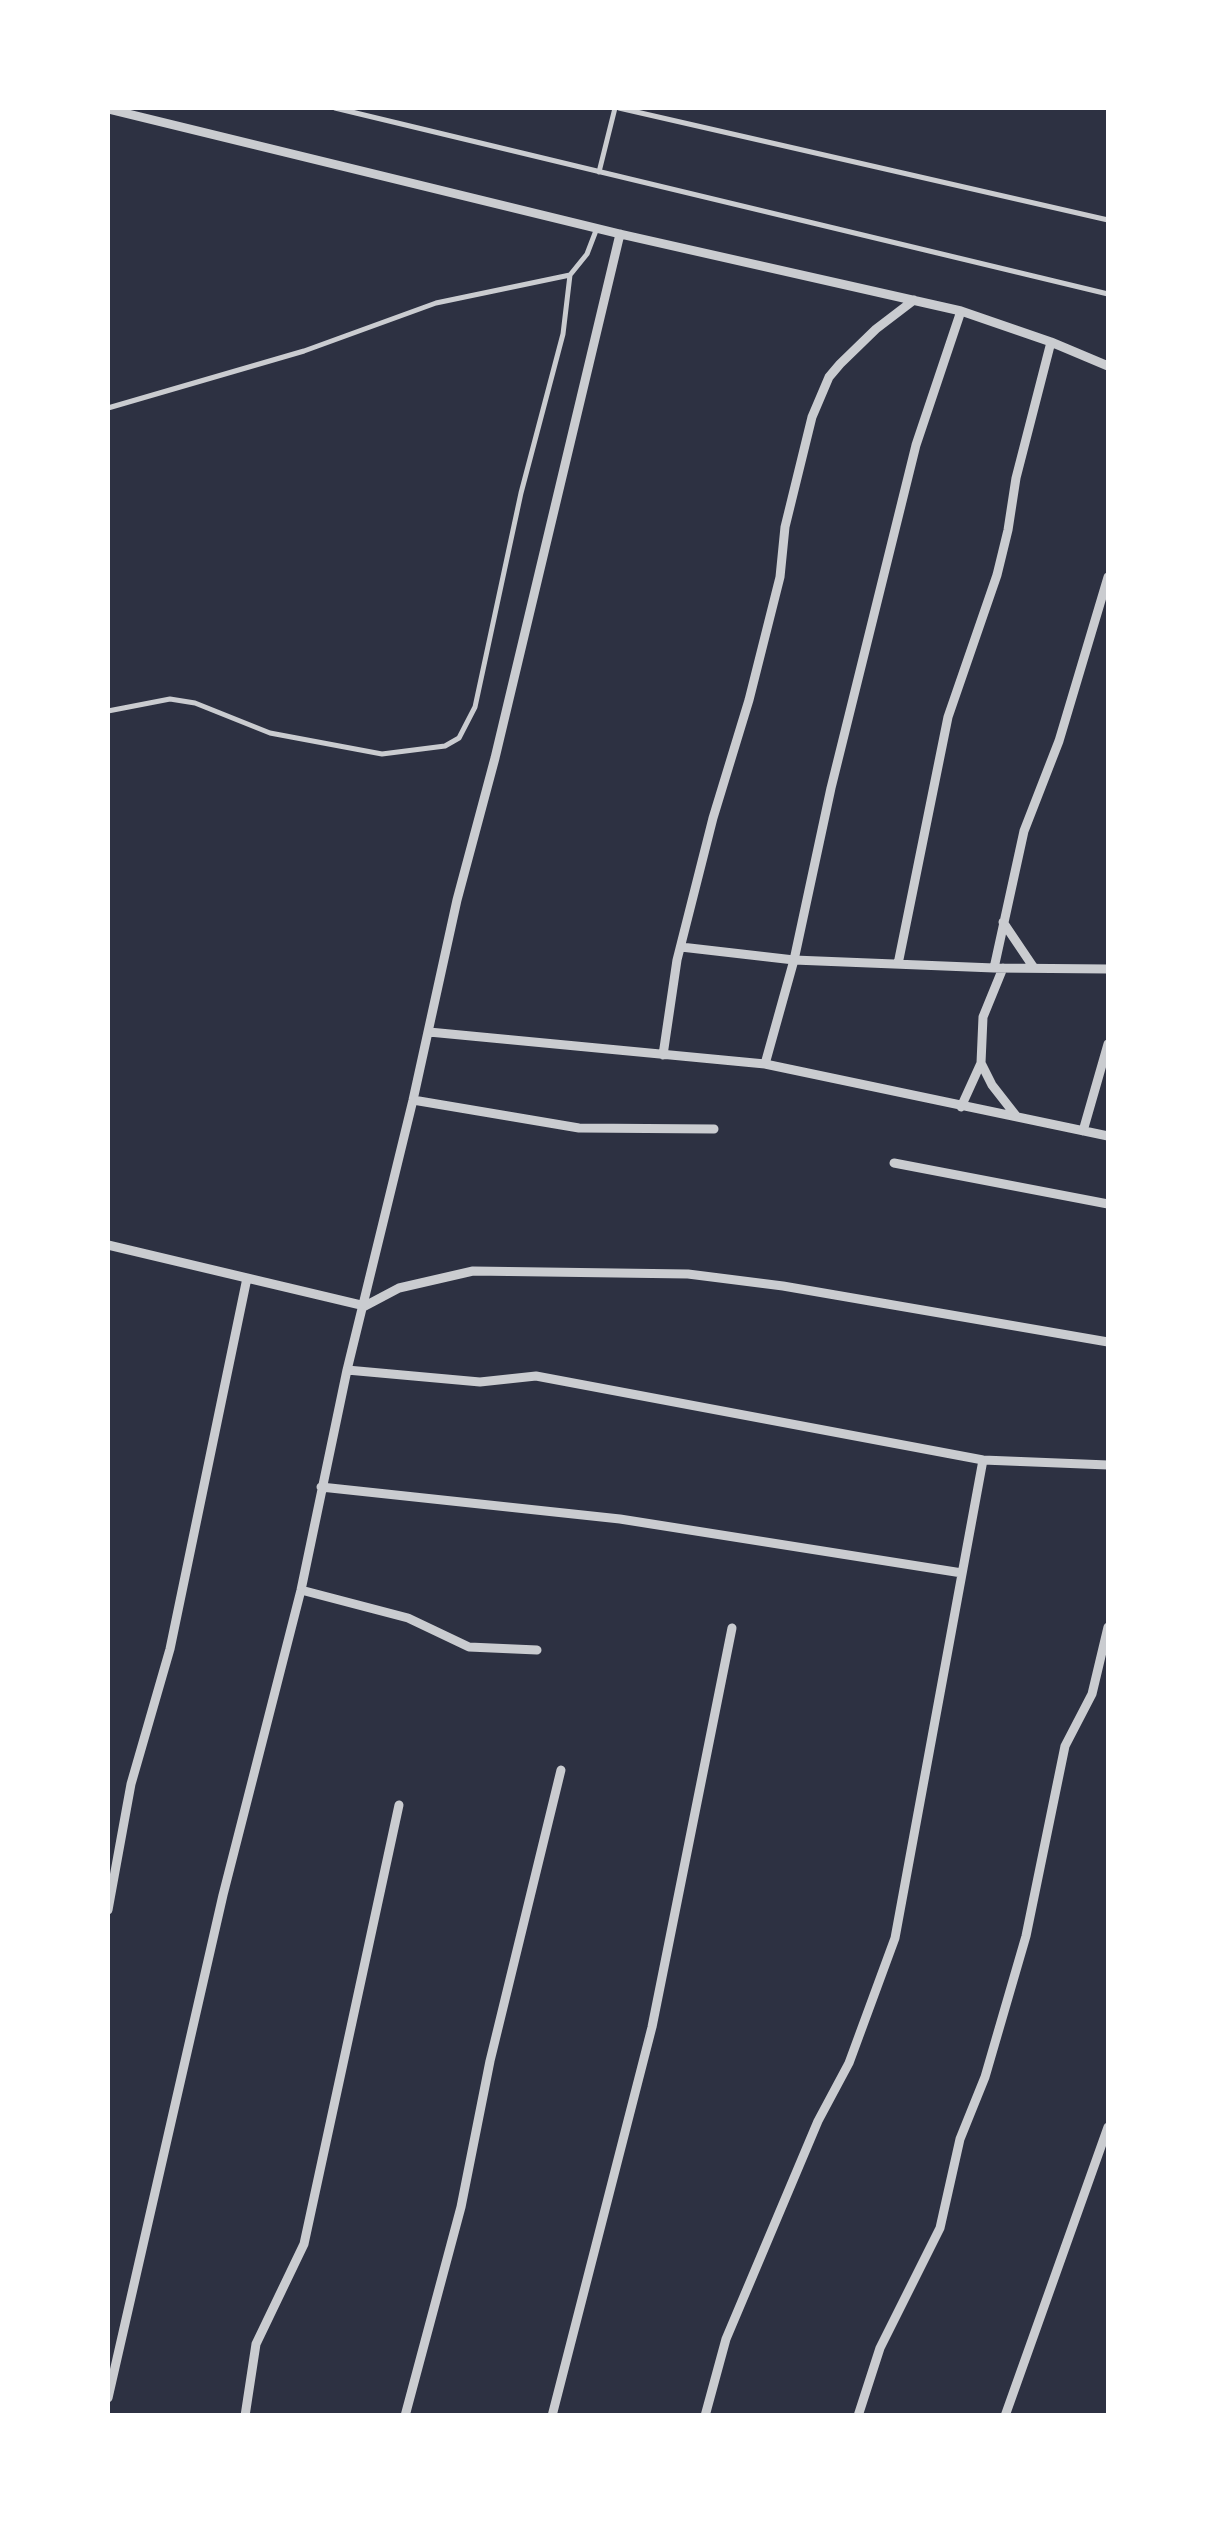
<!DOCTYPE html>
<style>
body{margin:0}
#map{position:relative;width:1216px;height:2523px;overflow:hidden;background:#2d3142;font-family:"Fira Sans",sans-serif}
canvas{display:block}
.frame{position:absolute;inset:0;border:110px solid #fff;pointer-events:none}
</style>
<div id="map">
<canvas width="1216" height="2523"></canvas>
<div class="frame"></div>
</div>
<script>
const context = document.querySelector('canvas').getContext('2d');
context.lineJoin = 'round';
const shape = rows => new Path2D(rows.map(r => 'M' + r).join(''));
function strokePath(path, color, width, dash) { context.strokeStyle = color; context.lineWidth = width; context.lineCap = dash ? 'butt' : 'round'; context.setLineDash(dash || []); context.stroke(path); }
strokePath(shape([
 [335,108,1108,294],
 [619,108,1108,220],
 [599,172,615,108],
 [108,408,304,351,436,303,570,275,587,254,597,228],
 [108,711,170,699,195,703,270,733,382,754,445,746,459,738,475,707,521,493,563,334,570,275]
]), '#caccd0', 5);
strokePath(shape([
 [108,109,620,234,961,311,1051,342,1108,366],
 [1003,922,1034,968],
 [681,947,794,960,994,968,1108,969],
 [898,964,948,717,997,575,1008,530,1016,478,1051,342],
 [994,968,1024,831,1059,741,1108,577],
 [429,1032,765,1064,1108,1136],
 [663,1055,677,960,713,818,749,700,780,577,785,527,812,417,829,377,840,364,876,329,914,300],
 [981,1063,992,1085,1017,1117],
 [765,1064,794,960,831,788,916,445,961,311],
 [413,1100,579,1128,714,1129],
 [961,1107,981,1063,983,1017,1003,968],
 [1083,1131,1108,1044],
 [894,1163,1108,1204],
 [108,1245,365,1306,399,1288,473,1271,688,1274,783,1286,1108,1342],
 [347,1370,480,1382,536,1376,983,1460,1108,1465],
 [321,1487,620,1519,962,1573],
 [301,1590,408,1618,469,1647,537,1650],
 [108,1910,131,1784,170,1649,247,1278],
 [108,2398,223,1895,301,1590,347,1370,413,1100,457,900,495,758,620,234],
 [245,2416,256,2344,304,2244,399,1805],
 [405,2416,461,2207,490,2061,561,1770],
 [552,2416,652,2027,732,1628],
 [705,2416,726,2339,818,2121,849,2063,895,1938,983,1460],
 [858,2416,880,2348,940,2228,960,2139,985,2077,1026,1936,1065,1746,1092,1694,1108,1627],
 [1005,2416,1108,2127]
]), '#caccd0', 9);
</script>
